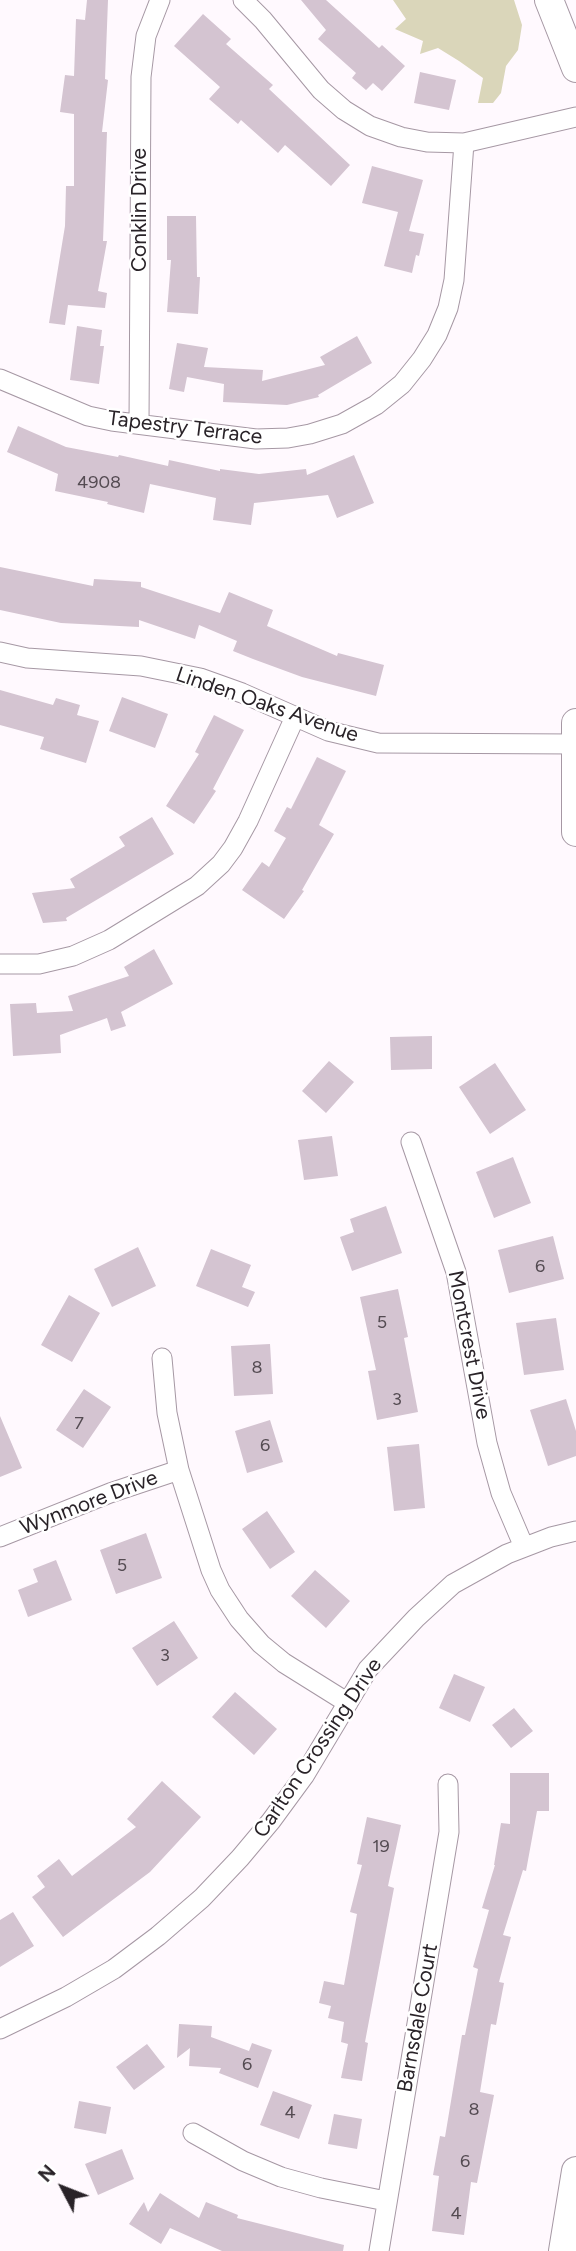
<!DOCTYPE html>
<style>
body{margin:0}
#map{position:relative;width:576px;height:2251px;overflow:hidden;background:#fff9fe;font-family:Figtree,sans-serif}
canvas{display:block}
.north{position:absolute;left:28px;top:2153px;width:70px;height:70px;-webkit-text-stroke:5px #fff;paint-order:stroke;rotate:312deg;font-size:19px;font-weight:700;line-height:28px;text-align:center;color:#292328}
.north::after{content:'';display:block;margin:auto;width:24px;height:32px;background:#292328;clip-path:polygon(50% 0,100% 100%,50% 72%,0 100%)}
</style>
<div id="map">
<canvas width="576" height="2251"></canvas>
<div class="north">N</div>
</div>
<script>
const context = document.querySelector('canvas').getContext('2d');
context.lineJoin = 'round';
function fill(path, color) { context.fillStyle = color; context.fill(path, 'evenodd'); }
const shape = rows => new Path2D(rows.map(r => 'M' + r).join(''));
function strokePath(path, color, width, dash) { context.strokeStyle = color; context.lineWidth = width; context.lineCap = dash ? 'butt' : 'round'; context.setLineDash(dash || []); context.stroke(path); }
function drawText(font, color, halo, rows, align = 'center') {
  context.font = font + ' Figtree,sans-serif'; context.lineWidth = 5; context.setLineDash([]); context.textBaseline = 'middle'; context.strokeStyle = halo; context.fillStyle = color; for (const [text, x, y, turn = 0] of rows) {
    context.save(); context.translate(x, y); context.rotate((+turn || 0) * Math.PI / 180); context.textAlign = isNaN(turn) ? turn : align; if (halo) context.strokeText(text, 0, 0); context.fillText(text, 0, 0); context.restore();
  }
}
fill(shape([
 [393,0,514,0,522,25,518,50,506,66,501,93,493,103,478,103,483,78,459,61,438,48,420,54,423,41,395,29,406,19]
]), '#dad6ba');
fill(shape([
 [87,0,108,0,105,79,108,80,102,132,107,132,103,241,107,241,98,291,107,293,105,308,68,305,65,325,49,323,65,226,66,186,74,186,74,114,60,112,65,75,74,76,76,19,85,20],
 [301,0,326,0,379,48,382,45,405,66,382,91,373,83,366,90,352,78,356,73,318,39,326,30],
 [203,14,231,39,226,44,273,85,269,89,350,165,331,186,285,145,278,153,241,120,238,124,209,99,220,87,174,46],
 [420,72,456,80,449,110,414,103],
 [372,166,423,180,409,231,424,234,419,256,416,255,412,273,384,266,398,212,362,203],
 [167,216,196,216,197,277,200,277,198,314,167,312,171,260,167,260],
 [77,326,102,330,100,346,104,346,99,384,70,380],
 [357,336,372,363,318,395,319,397,287,405,223,402,224,384,187,377,184,392,169,389,177,343,208,348,204,367,263,370,262,381,325,365,320,357],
 [18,426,66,447,118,457,119,455,168,466,169,460,220,471,220,469,259,474,306,469,307,475,354,455,374,503,337,518,328,495,254,503,251,525,213,520,216,498,150,484,144,513,107,504,108,502,55,491,58,474,7,452],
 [0,567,93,586,94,579,141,582,141,587,220,613,229,592,273,610,267,626,337,656,338,653,384,665,376,696,302,677,253,659,233,651,237,641,199,625,195,639,139,620,139,627,61,623,0,610],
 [0,690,53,705,56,698,80,705,77,715,99,721,86,763,40,749,44,737,0,725],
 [122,697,168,714,155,748,109,731],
 [214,715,244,730,213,789,216,791,194,824,166,806,199,754,195,752],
 [317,757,346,771,319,825,334,834,302,890,304,891,284,919,242,890,262,862,269,867,286,838,274,831,287,807,291,809],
 [152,817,174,854,66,918,67,921,43,923,32,893,75,888,70,879,125,846,119,837],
 [154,949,173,984,121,1012,126,1026,111,1031,107,1018,60,1035,61,1053,13,1056,10,1004,36,1003,37,1013,73,1011,68,996,129,976,124,967],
 [432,1036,432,1069,391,1070,390,1037],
 [329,1061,354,1082,326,1113,302,1091],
 [495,1063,526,1110,490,1134,459,1087],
 [332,1136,338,1176,304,1180,298,1140],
 [513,1157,531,1203,494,1218,476,1172],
 [386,1206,402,1253,352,1271,340,1237,354,1232,350,1219],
 [553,1236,564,1279,509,1293,498,1250],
 [138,1247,156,1286,112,1307,94,1269],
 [211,1249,251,1265,242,1287,255,1292,248,1307,196,1286],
 [398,1289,408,1337,404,1338,418,1412,377,1420,368,1371,376,1370,360,1297],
 [69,1295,100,1313,72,1362,41,1345],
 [556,1318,564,1370,524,1375,516,1323],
 [270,1344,273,1394,234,1396,231,1346],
 [84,1389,111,1407,83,1448,56,1430],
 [566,1399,576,1431,576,1456,548,1466,530,1410],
 [0,1416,22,1468,0,1477],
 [270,1420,283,1462,247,1473,235,1431],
 [419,1444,425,1508,394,1511,387,1447],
 [267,1511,295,1552,270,1569,242,1529],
 [146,1533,162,1578,116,1594,100,1550],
 [56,1560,72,1600,28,1617,18,1590,38,1582,33,1569],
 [315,1570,350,1601,326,1628,291,1596],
 [174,1621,198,1658,157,1686,132,1648],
 [454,1674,485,1687,470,1722,439,1708],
 [235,1692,277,1729,254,1755,212,1717],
 [514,1708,533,1731,511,1748,492,1725],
 [510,1773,549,1773,549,1811,537,1811,526,1871,523,1870,503,1935,511,1937,499,1982,504,1983,496,2025,491,2024,480,2092,494,2095,477,2183,471,2182,464,2235,432,2231,439,2176,433,2175,440,2136,445,2137,462,2035,465,2035,478,1969,473,1967,489,1910,482,1908,495,1865,494,1865,501,1823,510,1824],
 [162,1781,201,1817,150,1872,63,1937,32,1897,45,1887,37,1876,59,1859,72,1876,136,1827,127,1819],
 [367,1817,401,1825,388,1886,394,1888,365,2042,368,2043,362,2081,341,2078,348,2044,341,2042,344,2022,328,2018,331,2006,319,2003,324,1981,344,1985,357,1914,350,1912,362,1865,357,1864],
 [13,1912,34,1946,0,1967,0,1920],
 [179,2024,212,2026,211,2037,249,2051,252,2043,272,2050,258,2088,219,2073,221,2068,189,2066,190,2048,177,2058],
 [147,2044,165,2067,134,2090,116,2067],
 [273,2091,312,2105,299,2139,260,2125],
 [79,2101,111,2107,106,2134,74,2128],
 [334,2114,362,2119,357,2149,328,2144],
 [122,2149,134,2179,98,2195,85,2164],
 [160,2193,199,2218,206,2202,238,2215,237,2218,344,2245,343,2251,222,2251,170,2228,161,2244,129,2224,144,2202,148,2212]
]), '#d4c4d1');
const street = shape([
 [243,0,263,20,321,90,344,110,370,126,401,137,427,142,464,143,576,117],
 [0,379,88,416,112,421,256,439,288,438,310,434,342,424,376,405,402,384,422,359,437,335,448,308,454,280,464,143],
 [139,424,141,77,146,36,160,0],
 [0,652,27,658,141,666,200,678,242,693,328,731,378,743,576,744],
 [0,964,39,964,73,956,109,940,197,886,221,864,233,848,248,821,295,717],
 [411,1142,456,1272,487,1443,501,1493,524,1547],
 [162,1358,167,1413,179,1470,211,1570,220,1590,239,1619,261,1644,284,1663,348,1703],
 [0,1537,110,1493,179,1470],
 [0,2029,66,1997,114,1969,158,1936,202,1898,240,1858,271,1821,304,1776,368,1669,416,1618,453,1584,507,1554,551,1537,576,1531],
 [193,2133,243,2161,281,2177,321,2188,386,2201],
 [379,2251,449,1832,448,1784]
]);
const secondary = shape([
 [549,0,576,68],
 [576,723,576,832],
 [563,2251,576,2171]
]);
strokePath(street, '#a698a4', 21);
strokePath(secondary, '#a698a4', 30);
strokePath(street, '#fff', 19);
strokePath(secondary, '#fff', 28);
drawText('18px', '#544b52', null, [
 ["4908",99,483],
 ["6",540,1267],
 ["5",382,1323],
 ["8",257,1368],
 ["3",397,1400],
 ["7",79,1424],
 ["6",265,1446],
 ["5",122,1566],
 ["3",165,1656],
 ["19",381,1847],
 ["6",247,2065],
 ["8",474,2110],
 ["4",290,2113],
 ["6",465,2162],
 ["4",456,2214]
]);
drawText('21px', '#292328', '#fff', [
 ["Conklin Drive",140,210,-90],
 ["Tapestry Terrace",185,428,7],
 ["Linden Oaks Avenue",267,705,19],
 ["Montcrest Drive",469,1345,79],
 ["Wynmore Drive",89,1503,-21],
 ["Carlton Crossing Drive",318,1748,-56],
 ["Barnsdale Court",418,2018,-80]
]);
</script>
